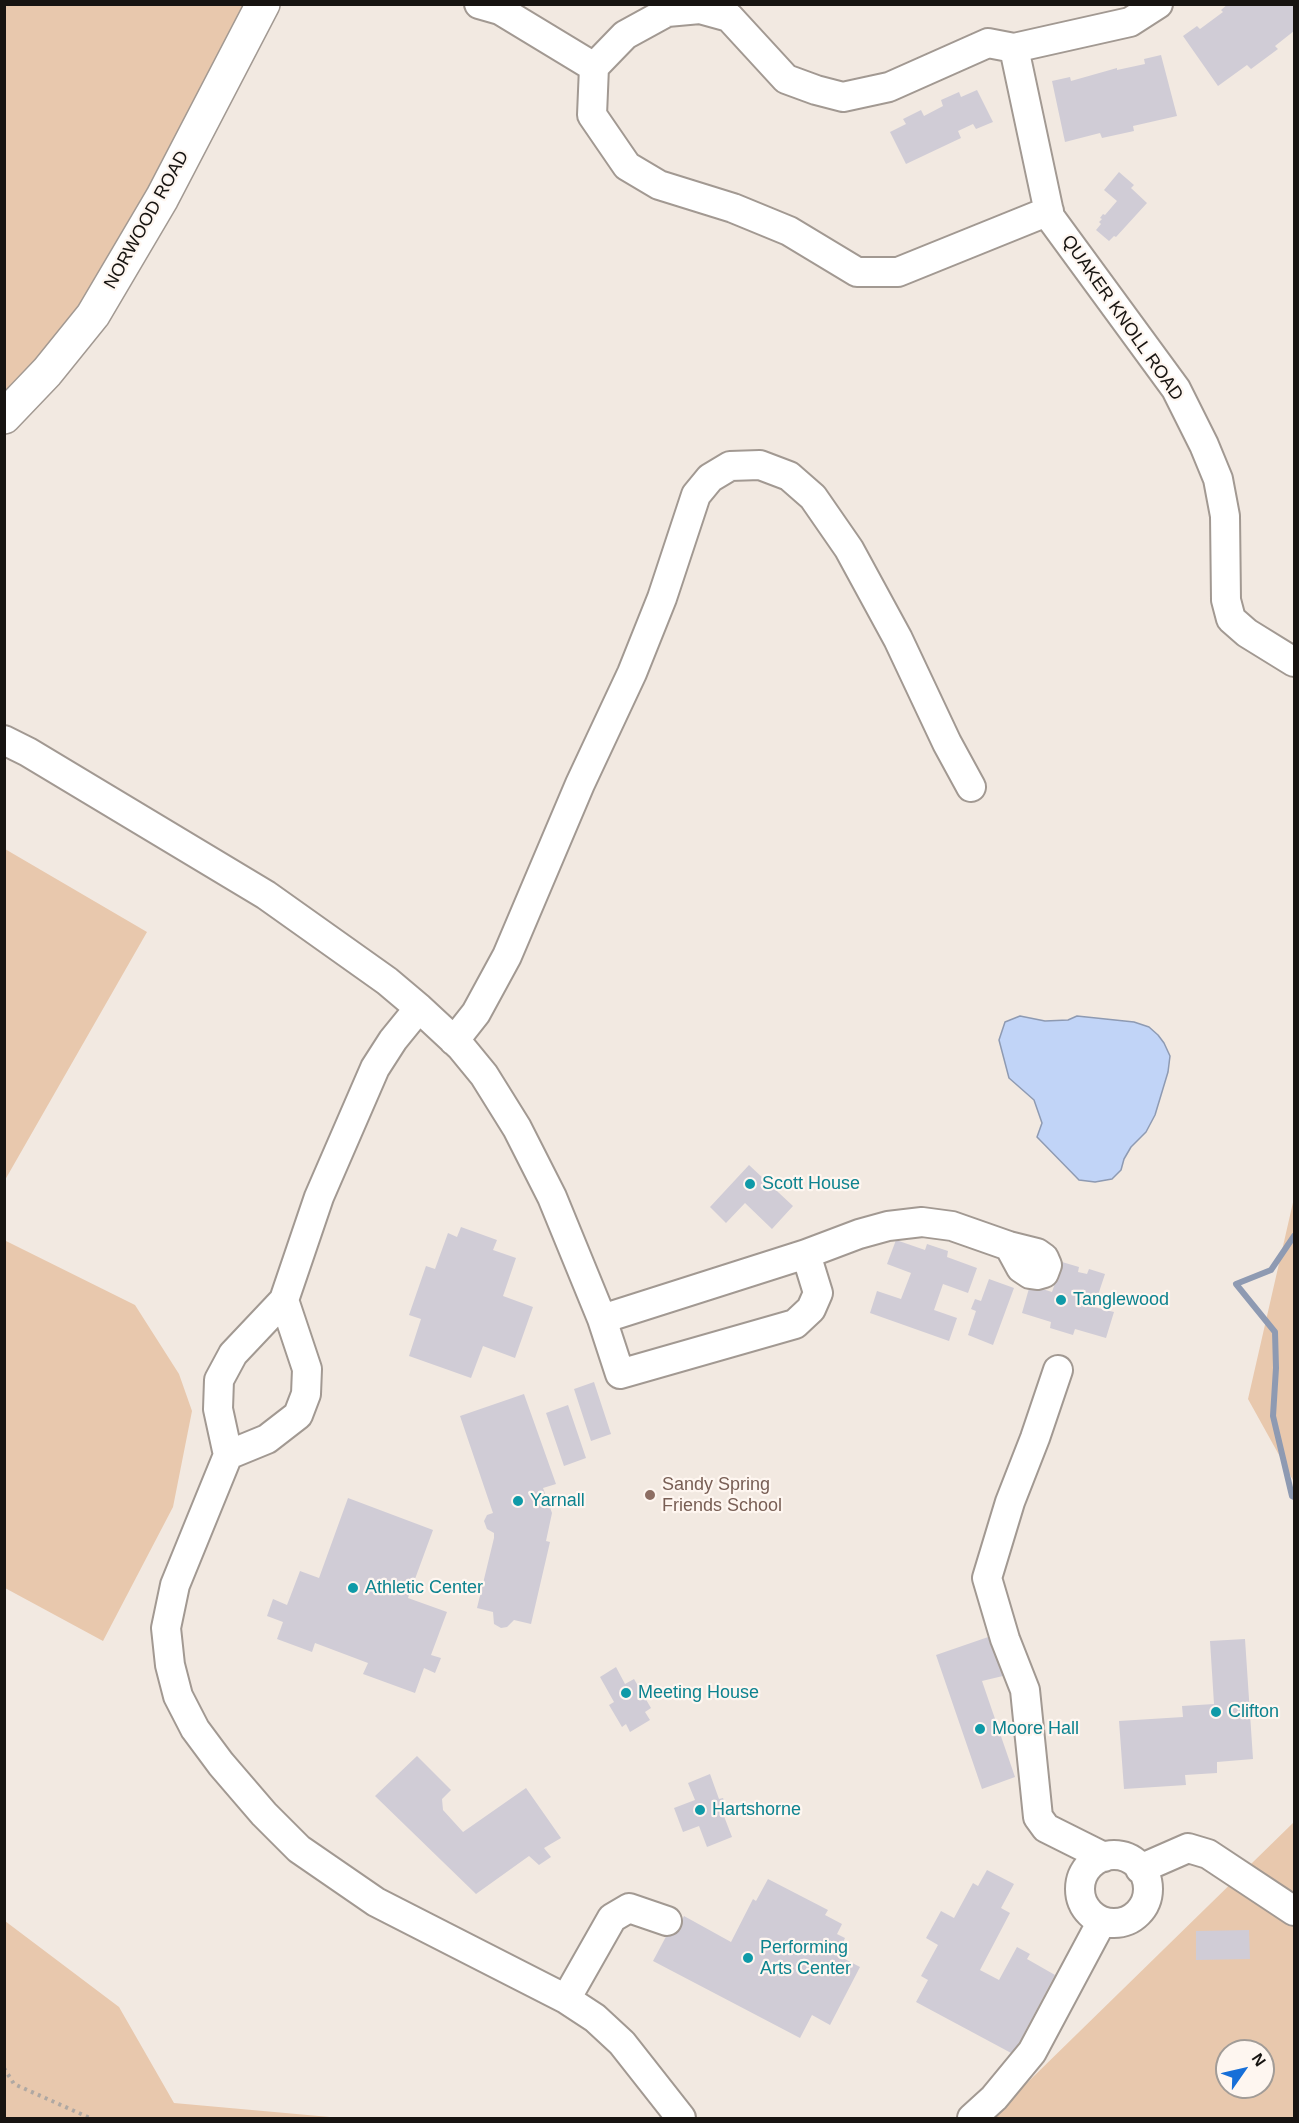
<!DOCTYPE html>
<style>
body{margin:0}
#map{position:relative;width:1299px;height:2123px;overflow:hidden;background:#f2e9e1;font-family:Helvetica,sans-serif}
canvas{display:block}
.frame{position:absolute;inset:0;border:6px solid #171411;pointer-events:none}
.north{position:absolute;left:1215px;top:2039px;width:60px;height:60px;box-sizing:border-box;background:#fef6f0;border:2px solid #a29c97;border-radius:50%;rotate:56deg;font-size:16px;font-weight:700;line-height:24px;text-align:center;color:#171411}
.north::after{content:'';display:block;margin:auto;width:21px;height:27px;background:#176fd8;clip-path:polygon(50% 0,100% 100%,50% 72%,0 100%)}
</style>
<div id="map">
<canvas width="1299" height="2123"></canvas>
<div class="frame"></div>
<div class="north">N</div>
</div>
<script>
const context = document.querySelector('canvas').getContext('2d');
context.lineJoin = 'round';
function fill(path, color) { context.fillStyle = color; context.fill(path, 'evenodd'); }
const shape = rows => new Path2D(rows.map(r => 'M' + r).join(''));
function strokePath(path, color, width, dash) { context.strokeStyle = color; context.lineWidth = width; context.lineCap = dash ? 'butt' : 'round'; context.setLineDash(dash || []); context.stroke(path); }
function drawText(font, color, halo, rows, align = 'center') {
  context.font = font + ' Helvetica,sans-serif'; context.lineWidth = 4.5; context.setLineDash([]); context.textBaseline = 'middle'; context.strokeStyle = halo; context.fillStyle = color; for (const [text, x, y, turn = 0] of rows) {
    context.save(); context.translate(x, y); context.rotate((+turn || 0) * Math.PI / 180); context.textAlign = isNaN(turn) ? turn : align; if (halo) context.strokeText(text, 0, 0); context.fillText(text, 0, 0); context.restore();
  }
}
fill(shape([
 [5,5,263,5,162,198,5,417],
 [5,849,147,932,5,1180],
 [1294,1198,1294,1482,1248,1399],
 [4,1240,135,1305,179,1374,192,1411,173,1507,103,1641,5,1588],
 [1294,1822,1294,2118,991,2118],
 [1227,2051,1263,2051,1263,2087,1227,2087],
 [5,1921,119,2007,174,2103,341,2118,5,2118]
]), '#e8c8ad');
const water = shape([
 [1020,1016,1045,1021,1068,1020,1077,1016,1134,1022,1149,1027,1158,1035,1164,1043,1170,1056,1168,1072,1155,1115,1146,1132,1131,1147,1124,1159,1121,1170,1112,1179,1095,1182,1079,1180,1037,1137,1042,1123,1034,1100,1009,1078,999,1040,1005,1022,1020,1016]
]);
fill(water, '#c1d4f7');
strokePath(water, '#8e9ab2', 1.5);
strokePath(shape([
 [1294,1236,1271,1270,1236,1284,1275,1332,1276,1368,1273,1416,1292,1496,1294,1497]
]), '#8e9ab2', 6);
fill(shape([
 [1228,4,1294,4,1294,31,1275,46,1278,49,1251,69,1247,65,1218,86,1183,36,1197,26,1200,29,1223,12,1221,10],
 [1161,55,1177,116,1133,126,1134,131,1102,138,1100,133,1065,142,1052,81,1070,77,1071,81,1117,68,1117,70,1145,64,1144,59],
 [977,90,993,122,976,129,973,124,958,131,961,138,906,164,890,132,906,124,903,119,921,110,924,116,943,106,941,100,959,92,961,97],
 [1119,172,1134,185,1131,188,1147,203,1116,237,1114,236,1109,241,1096,230,1101,224,1099,222,1102,219,1100,218,1103,214,1105,215,1117,201,1104,190],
 [749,1165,793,1206,772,1229,745,1203,726,1223,710,1207],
 [461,1227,497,1240,493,1250,516,1258,503,1296,533,1307,515,1358,483,1346,471,1378,409,1356,421,1319,409,1315,426,1266,435,1269,448,1233,457,1237],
 [896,1240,925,1250,927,1244,948,1251,947,1257,977,1268,968,1293,943,1284,934,1310,957,1318,949,1341,870,1313,877,1291,901,1299,911,1273,887,1264],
 [1062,1262,1079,1267,1078,1272,1087,1274,1089,1269,1105,1274,1094,1307,1114,1312,1106,1338,1075,1329,1073,1335,1050,1328,1051,1322,1022,1313,1030,1285,1052,1292],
 [989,1279,1014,1288,993,1345,968,1335,976,1311,971,1309,975,1299,981,1301],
 [594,1382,611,1434,591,1441,574,1389],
 [524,1394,556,1484,543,1488,552,1513,546,1541,550,1542,531,1624,514,1620,507,1627,501,1628,494,1624,493,1612,477,1608,494,1538,494,1533,487,1529,484,1521,487,1515,493,1513,460,1416],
 [568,1405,586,1458,564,1466,546,1413],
 [348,1498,433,1530,408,1598,447,1612,431,1655,441,1658,435,1673,424,1668,415,1693,363,1674,368,1663,315,1643,312,1652,277,1639,283,1622,267,1616,273,1599,287,1605,300,1571,319,1578],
 [994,1635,1007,1675,982,1681,1015,1777,982,1789,936,1655],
 [1245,1639,1253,1759,1217,1762,1217,1773,1185,1775,1186,1785,1124,1789,1119,1721,1183,1717,1182,1706,1214,1704,1210,1641],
 [616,1667,625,1684,634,1679,651,1708,645,1712,650,1720,630,1732,626,1724,622,1727,609,1705,614,1702,600,1677],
 [417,1756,451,1790,442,1799,443,1810,463,1832,526,1788,561,1838,544,1848,551,1857,539,1865,529,1856,476,1894,375,1796],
 [710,1774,719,1799,723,1798,727,1809,722,1811,732,1837,707,1847,699,1826,683,1832,674,1808,695,1800,688,1783],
 [987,1870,1014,1884,1001,1908,1010,1913,980,1970,999,1980,1017,1947,1030,1954,1027,1959,1055,1975,1013,2054,916,2002,928,1980,921,1976,938,1945,926,1938,941,1911,954,1918,973,1883,978,1886],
 [768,1879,828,1910,825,1915,842,1924,837,1934,845,1938,837,1955,860,1967,830,2025,812,2015,800,2038,653,1961,670,1929,676,1931,684,1916,731,1942,753,1899,756,1901],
 [1249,1930,1250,1959,1196,1960,1196,1931]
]), '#d0ccd6');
const minor = shape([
 [479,4,500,10,594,67,625,35,667,12,700,9,729,17,786,79,816,90,843,97,889,87,988,43,1014,48,1130,22,1158,4],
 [1014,48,1050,217,1176,389,1204,445,1218,479,1225,516,1226,600,1231,619,1247,633,1294,662],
 [594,67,592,115,627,166,659,185,733,208,789,231,857,272,898,272,1049,211],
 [4,740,28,752,266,895,387,981,419,1008,461,1047,484,1075,517,1128,552,1197,602,1319,620,1374,795,1324,811,1309,818,1293,806,1254,602,1319],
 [454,1041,476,1013,507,956,580,784,632,673,662,598,696,495,710,478,730,466,760,465,789,476,813,497,849,549,898,639,947,743,971,787],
 [806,1254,859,1234,888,1226,922,1222,952,1226,1009,1246,1037,1253,1044,1258,1047,1265,1044,1273,1037,1275,1030,1274,1021,1268,1009,1246],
 [284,1300,307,1369,306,1394,298,1415,267,1439,228,1455,218,1409,219,1380,233,1354,284,1300,319,1197,375,1068,393,1040,419,1008],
 [1058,1370,1035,1438,1010,1502,987,1578,1005,1639,1025,1690,1038,1817,1046,1828,1104,1857],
 [228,1455,175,1585,166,1628,170,1665,178,1696,195,1729,221,1764,264,1814,299,1849,376,1902,566,1999,595,2018,622,2043,681,2118],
 '1080 1889a34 34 0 1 1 68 0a34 34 0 1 1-68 0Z',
 [1140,1869,1188,1848,1208,1854,1294,1911],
 [566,1999,612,1918,629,1908,667,1921],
 [972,2118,994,2098,1032,2052,1102,1921]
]);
const major = shape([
 [4,417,47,372,93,315,162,198,263,4]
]);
strokePath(minor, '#a29992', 32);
strokePath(major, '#a29992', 36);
strokePath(shape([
 [4,2068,14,2084,90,2118]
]), '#afa8a2', 4, [3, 4.5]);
strokePath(minor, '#fff', 28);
strokePath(major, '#fff', 33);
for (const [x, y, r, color] of [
 [750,1184,6,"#0f9aa8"],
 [1061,1300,6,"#0f9aa8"],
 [650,1495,6,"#8d6e63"],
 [518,1501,6,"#0f9aa8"],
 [353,1588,6,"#0f9aa8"],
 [626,1693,6,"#0f9aa8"],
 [1216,1712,6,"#0f9aa8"],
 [980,1729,6,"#0f9aa8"],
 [700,1810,6,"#0f9aa8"],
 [748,1958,6,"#0f9aa8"]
]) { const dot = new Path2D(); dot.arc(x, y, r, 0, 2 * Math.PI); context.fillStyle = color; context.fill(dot); strokePath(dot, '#fef6f0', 2); }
drawText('18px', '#171411', '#fef6f0', [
 ["NORWOOD ROAD",147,220,-61],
 ["QUAKER KNOLL ROAD",1122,318,55]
]);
drawText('18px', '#0d838f', '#fef6f0', [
 ["Scott House",762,1184],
 ["Tanglewood",1073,1300],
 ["Yarnall",530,1501],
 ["Athletic Center",365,1588],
 ["Meeting House",638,1693],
 ["Clifton",1228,1712],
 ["Moore Hall",992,1729],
 ["Hartshorne",712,1810],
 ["Performing",760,1948],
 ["Arts Center",760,1969]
], 'left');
drawText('18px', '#785e54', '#fef6f0', [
 ["Sandy Spring",662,1485],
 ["Friends School",662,1506]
], 'left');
</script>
